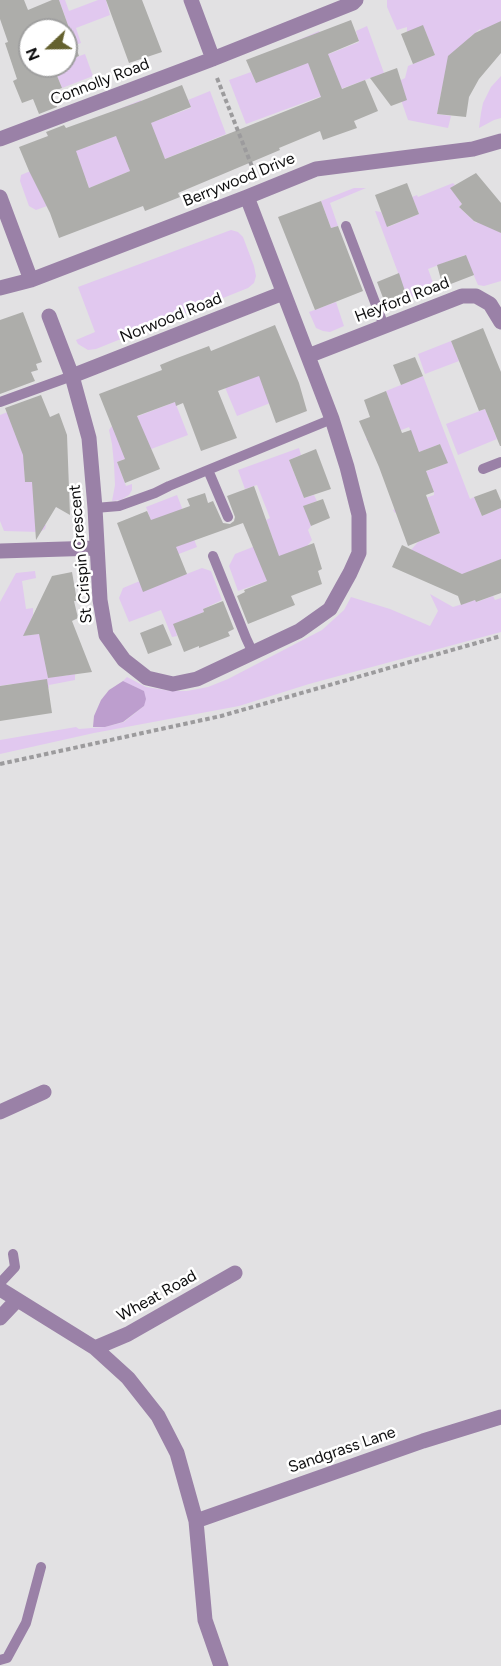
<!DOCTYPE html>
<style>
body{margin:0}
#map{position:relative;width:501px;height:1666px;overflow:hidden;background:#e2e1e3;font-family:Figtree,sans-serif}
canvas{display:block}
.north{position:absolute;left:18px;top:18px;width:60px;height:60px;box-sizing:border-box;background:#fff;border:2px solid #9f9f9f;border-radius:50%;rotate:248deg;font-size:16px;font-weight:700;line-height:24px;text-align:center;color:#0e0e0f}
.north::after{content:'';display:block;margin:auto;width:21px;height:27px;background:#64612e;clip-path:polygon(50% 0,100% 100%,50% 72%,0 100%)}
</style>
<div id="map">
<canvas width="501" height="1666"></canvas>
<div class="north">N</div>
</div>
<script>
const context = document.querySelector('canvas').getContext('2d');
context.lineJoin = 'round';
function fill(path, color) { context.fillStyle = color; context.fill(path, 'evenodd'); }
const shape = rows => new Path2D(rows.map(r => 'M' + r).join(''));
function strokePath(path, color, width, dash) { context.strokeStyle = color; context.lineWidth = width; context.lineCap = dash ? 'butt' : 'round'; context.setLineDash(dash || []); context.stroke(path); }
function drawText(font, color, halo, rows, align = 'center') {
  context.font = font + ' Figtree,sans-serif'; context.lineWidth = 5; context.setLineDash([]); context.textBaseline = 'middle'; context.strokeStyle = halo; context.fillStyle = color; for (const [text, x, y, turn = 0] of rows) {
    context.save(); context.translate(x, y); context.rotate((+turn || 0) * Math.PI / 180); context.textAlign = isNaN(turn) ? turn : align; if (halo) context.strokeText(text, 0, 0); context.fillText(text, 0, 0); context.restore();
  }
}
fill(shape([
 [59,0,65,0,69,11,98,0,106,0,110,15,76,28,81,43,66,48,66,30,36,30,66,19],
 [387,0,501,0,501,21,483,32,480,29,470,37,442,88,437,114,451,116,448,128,408,120,401,100,401,80,405,78,408,66,435,55,423,26,407,32,407,27,397,30,387,7],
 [367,26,384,73,246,124,229,80,251,72,256,83,287,45,319,31,329,54,359,42,356,31],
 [85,54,93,76,62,88,53,66,66,66,66,61],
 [501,76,501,118,494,120,479,128,481,113,483,103,491,87],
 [210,91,226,134,165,159,163,155,130,171,89,188,86,179,47,206,36,210,29,206,20,181,21,175,66,156,59,131,87,147,116,136,109,113,141,100,150,123,191,108,188,100],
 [453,183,455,185,451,188,462,204,459,207,476,223,480,220,501,233,501,281,484,286,478,285,465,255,428,269,435,288,387,307,385,303,406,294,375,211,381,212,388,227,419,214,412,197,417,195,418,197],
 [354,188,366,188,330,203,338,226,331,228,321,201],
 [231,230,238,232,243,237,254,266,256,276,254,283,248,288,96,349,88,350,78,344,76,340,95,332,78,287],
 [336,302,344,326,330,332,323,331,316,328,309,312],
 [451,341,459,361,425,374,418,354],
 [289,359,301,391,237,416,224,385],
 [423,376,470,499,474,497,482,516,501,508,501,580,494,562,480,567,466,576,411,550,418,542,440,533,428,500,395,513,393,510,434,495,434,492,425,472,447,463,440,444,407,457,416,444,409,427,369,443,366,439,399,426,386,391],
 [175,402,188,435,117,462,126,486,132,484,132,490,129,495,121,500,112,501,115,485,114,464,112,444,109,430,112,426],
 [18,408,66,449,24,460,25,482,41,481,35,525,46,525,45,529,40,532,4,531,0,521,0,415],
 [485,409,497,439,458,455,446,424],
 [299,448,301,455,289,460,304,498,314,495,317,501,304,506,311,526,308,530,312,540,283,575,238,591,229,566,235,554,273,539,266,520,270,518,257,485,245,489,238,470],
 [177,495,197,547,158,562,166,582,202,568,211,571,222,600,203,609,204,612,188,619,189,622,175,628,177,636,172,637,161,610,129,622,119,598,123,588,159,573,154,558,164,554,146,507],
 [35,571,36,578,22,581,26,609,33,608,33,615,24,636,57,631,63,676,75,674,75,680,49,685,49,688,23,692,11,684,0,686,0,602,16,573],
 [430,594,453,607,475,600,477,602,493,596,495,600,501,598,501,632,309,684,239,706,94,733,0,754,0,740,76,727,79,729,105,727,124,722,144,706,143,691,123,681,127,677,146,687,171,691,187,691,208,687,228,679,322,630,344,610,351,597,390,609,430,626,438,611]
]), '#e1c8ef');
fill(shape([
 [123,681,144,691,146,699,144,706,123,722,105,727,93,727,94,716,101,700,109,690]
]), '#bd9ece');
fill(shape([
 [0,0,24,0,28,10,52,0,59,0,79,56,66,61,66,30,30,30,30,66,53,66,62,88,51,92,57,107,39,114,33,99,22,103,13,81,17,79,5,43,8,42,0,19],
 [106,0,142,0,162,52,129,63],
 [351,20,359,41,328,54,342,89,365,80,378,111,354,121,357,128,323,140,320,131,279,148,280,150,178,193,180,197,145,211,143,206,59,238,50,213,29,171,19,147,48,136,46,132,64,125,66,128,141,101,182,85,191,107,151,123,165,159,321,97,308,63,256,83,246,60],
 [116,136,130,171,89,188,76,151],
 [501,21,501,53,479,79,469,97,466,117,437,114,448,56,475,33],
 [423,25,435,55,413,64,401,34],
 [397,68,407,100,391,106,370,78],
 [476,173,501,203,501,233,474,221,459,207,462,204,450,188],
 [407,183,419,214,387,227,375,195],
 [321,201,331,228,338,226,363,291,315,310,278,217],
 [466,255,474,275,443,287,437,265],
 [399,273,406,294,385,303,377,282],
 [23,312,42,362,36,364,38,370,31,372,35,381,0,394,0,320],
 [275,325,299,383,307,411,276,423,259,376,218,391,237,438,201,451,183,403,176,406,175,402,137,416,160,469,125,483,117,462,125,459,99,394,162,370,160,365,177,358,209,346,211,351],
 [483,328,501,372,501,446,500,446,485,409,479,411,451,341],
 [415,357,423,376,401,385,393,365],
 [386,391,402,433,411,430,419,452,440,444,448,463,426,471,434,492,426,495,440,533,408,546,379,467,359,421,370,417,364,400],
 [41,395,50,417,59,413,67,435,70,515,56,507,36,540,32,482,25,482,23,455,5,408],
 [316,449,331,489,304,498,289,460],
 [254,486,279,556,314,543,322,569,318,571,322,584,291,596,295,605,248,624,237,596,245,592,244,590,267,581,243,523,176,547,187,574,143,592,117,523,147,511,151,520,190,506,187,499,205,493,208,503,213,501,223,523,230,524,234,521,235,517,227,496],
 [496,489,501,501,501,508,482,516,474,497],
 [323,499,330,518,311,526,303,506],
 [402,545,462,574,501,559,501,593,476,602,475,600,461,605,458,596,392,567],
 [72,572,77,601,74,601,78,618,72,621,92,672,48,678,39,634,23,636,52,576],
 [223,601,234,629,228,632,230,636,199,648,199,646,184,652,173,624,204,612,203,609],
 [163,624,172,645,148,654,140,633],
 [47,679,52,713,0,721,0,686]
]), '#adadaa');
strokePath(shape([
 [217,78,255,174],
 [0,764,221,716,501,636]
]), '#9c9b9d', 4, [4.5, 3]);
strokePath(shape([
 [346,226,384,326],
 [0,402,72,376],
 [483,469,501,462],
 [208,470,228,517],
 [95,508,119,506,155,493,169,486,332,419],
 [213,556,246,638,253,653],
 [0,1283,15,1267,13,1254],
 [0,1660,7,1658,26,1623,41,1567]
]), '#9a81a7', 10);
strokePath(shape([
 [191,0,213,59],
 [0,139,210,60,353,3,356,0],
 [0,197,31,280],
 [0,288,31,280,247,197,316,169,473,149,501,141],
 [49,316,72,376,89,438,95,508,100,600,106,635,124,660,147,678,173,684,197,679,299,631,330,609,350,573,359,553,359,515,347,467,332,419,247,197],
 [308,356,462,296,476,296,490,304,501,322],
 [72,376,283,293],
 [0,551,97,548],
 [0,1112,44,1092],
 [0,1289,95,1348,128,1378,158,1416,177,1453,196,1521,205,1620,221,1666],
 [0,1318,17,1300],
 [95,1348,128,1334,235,1273],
 [196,1521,423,1441,501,1417]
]), '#9a81a7', 15);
drawText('16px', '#0e0e0f', '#fff', [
 ["Connolly Road",100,82,-21],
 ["Berrywood Drive",239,180,-22],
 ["Heyford Road",402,300,-21],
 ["Norwood Road",171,318,-22],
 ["St Crispin Crescent",81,554,-95],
 ["Wheat Road",157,1296,-29],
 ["Sandgrass Lane",342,1450,-19]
]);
</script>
